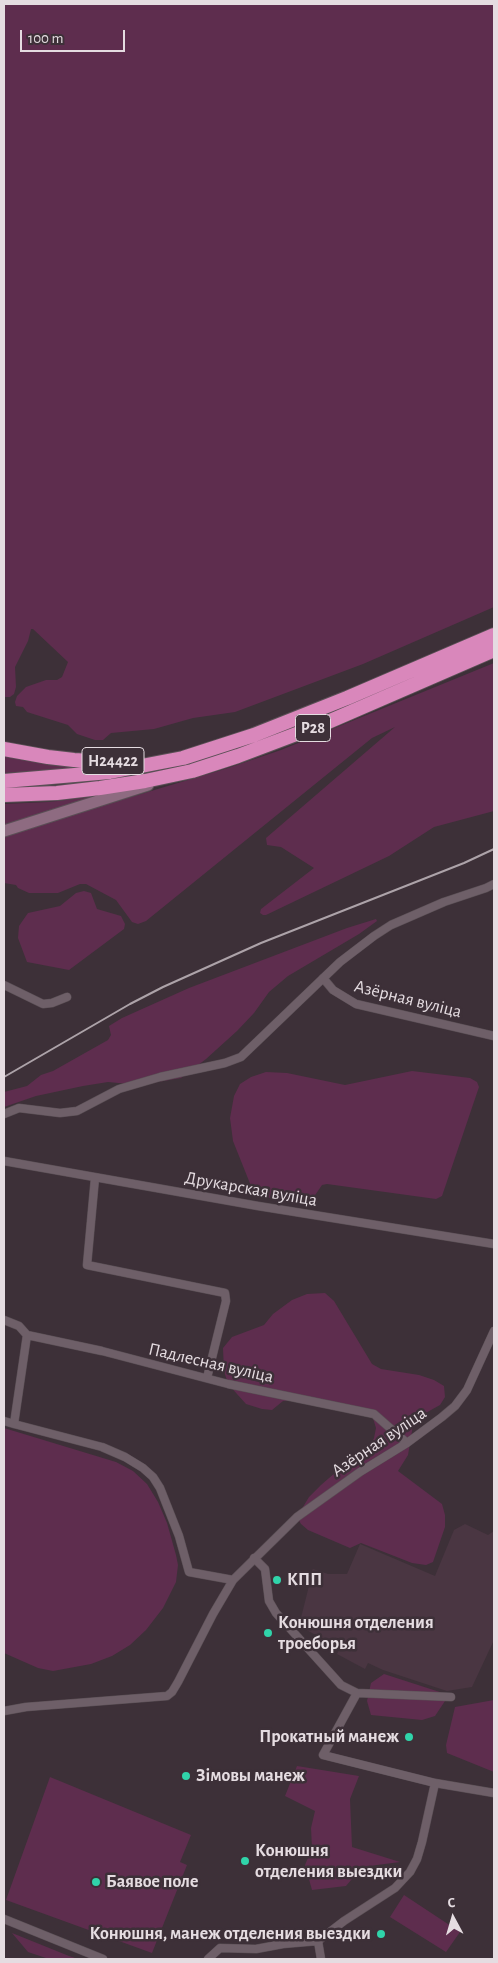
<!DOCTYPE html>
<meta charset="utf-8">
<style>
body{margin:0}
#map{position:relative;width:498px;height:1963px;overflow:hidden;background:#3d3038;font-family:"Alegreya Sans",sans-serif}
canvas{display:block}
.frame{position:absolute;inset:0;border:5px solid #e5dce1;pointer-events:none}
.north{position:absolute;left:428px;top:1893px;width:50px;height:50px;-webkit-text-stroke:4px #3d3038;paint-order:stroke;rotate:354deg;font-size:14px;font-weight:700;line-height:20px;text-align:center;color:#e5dce1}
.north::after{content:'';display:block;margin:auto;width:18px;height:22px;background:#e5dce1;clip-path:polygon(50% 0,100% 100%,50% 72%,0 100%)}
.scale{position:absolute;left:20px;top:30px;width:105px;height:22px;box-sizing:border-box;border:2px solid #e5dce1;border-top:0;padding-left:6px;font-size:15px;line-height:18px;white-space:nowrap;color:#e5dce1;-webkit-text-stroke:4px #3d3038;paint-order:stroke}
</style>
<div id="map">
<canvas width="498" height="1963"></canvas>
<div class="frame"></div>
<div class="north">С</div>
<div class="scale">100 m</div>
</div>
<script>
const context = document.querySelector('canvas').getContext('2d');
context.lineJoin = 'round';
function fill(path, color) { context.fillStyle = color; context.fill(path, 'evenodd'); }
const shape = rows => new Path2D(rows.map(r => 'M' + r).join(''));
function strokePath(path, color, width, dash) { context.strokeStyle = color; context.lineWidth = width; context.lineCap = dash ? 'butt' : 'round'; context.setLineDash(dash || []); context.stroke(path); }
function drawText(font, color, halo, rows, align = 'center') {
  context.font = font + ' "Alegreya Sans",sans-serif'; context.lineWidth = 5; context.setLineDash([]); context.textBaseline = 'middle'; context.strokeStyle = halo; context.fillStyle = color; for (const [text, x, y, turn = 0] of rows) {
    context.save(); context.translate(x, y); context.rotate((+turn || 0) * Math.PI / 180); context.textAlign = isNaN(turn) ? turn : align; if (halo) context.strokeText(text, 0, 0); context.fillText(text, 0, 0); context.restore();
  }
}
fill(shape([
 [465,1524,488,1535,494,1531,494,1640,472,1687,447,1691,383,1670,368,1663,365,1669,337,1654,340,1648,299,1626,309,1586,304,1581,313,1569,328,1574,347,1574,360,1544,435,1576,454,1530]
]), '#4a3642');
fill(shape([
 [4,4,494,4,494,607,363,664,235,712,193,718,154,729,111,733,103,740,95,740,77,734,68,725,27,712,23,707,16,706,15,702,17,696,26,687,46,680,57,680,62,677,68,662,33,629,31,629,28,641,15,667,16,687,14,694,10,697,4,697],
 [494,663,494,811,434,827,389,856,266,915,263,915,260,913,261,909,314,868,281,847,267,845,266,838,395,727,372,738,146,921,138,924,132,922,116,900,86,884,80,884,58,893,29,893,18,888,16,885,4,883,4,835,228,768,281,750],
 [4,753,103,767,4,773],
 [108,795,4,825,4,804,49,802],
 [84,891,91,893,97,909,121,916,125,924,124,929,69,970,27,962,18,938,19,926,28,913,60,906,76,893],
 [376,919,377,921,359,934,288,976,269,992,254,1013,237,1031,206,1059,181,1078,140,1085,108,1082,83,1086,36,1096,4,1107,4,1092,27,1086,41,1075,53,1071,108,1040,111,1035,109,1026,122,1018,189,988,347,928],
 [412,1071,470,1078,477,1082,479,1087,442,1196,436,1199,327,1184,322,1185,309,1204,305,1206,257,1195,253,1191,233,1141,230,1118,234,1096,240,1084,251,1077,266,1072,287,1073,345,1085],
 [325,1293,334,1301,372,1364,381,1369,419,1375,434,1380,444,1386,445,1397,440,1405,422,1415,413,1425,408,1455,398,1471,442,1504,445,1515,445,1527,433,1562,426,1565,412,1563,361,1543,350,1548,308,1530,301,1524,297,1517,309,1497,321,1485,336,1472,359,1461,368,1451,374,1438,376,1428,372,1415,314,1400,283,1401,272,1410,262,1409,246,1404,228,1384,224,1371,223,1348,232,1337,264,1325,273,1314,292,1300,307,1294],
 [4,1428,116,1462,133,1471,147,1484,158,1502,167,1523,176,1555,178,1565,176,1582,163,1608,146,1630,130,1645,112,1656,91,1664,53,1671,38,1668,4,1653],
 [384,1674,449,1695,435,1716,422,1720,371,1715,367,1701,371,1683],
 [494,1700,494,1772,447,1753,446,1745,455,1707],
 [297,1766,359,1776,350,1799,352,1847,400,1862,362,1867,346,1886,312,1890,305,1865,312,1848,311,1828,315,1811,285,1796],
 [50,1777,191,1835,180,1862,187,1865,152,1953,6,1900],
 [404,1895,460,1932,446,1952,390,1917],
 [12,1933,69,1956,78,1959,49,1959,28,1952]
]), '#5e2d4e');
const street = shape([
 [323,978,333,990,356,1004,494,1036],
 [4,985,43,1004,52,1003,67,997],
 [4,1114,19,1108,60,1113,77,1111,119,1089,160,1077,225,1063,241,1057,340,962,374,936,391,925,444,902,486,888,494,884],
 [4,1161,258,1206,494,1244],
 [95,1178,87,1265,225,1293,226,1301,207,1378],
 [4,1320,19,1326,27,1335,102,1351,228,1384,374,1414,407,1443],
 [27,1335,14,1424,102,1447,125,1457,143,1468,153,1477,160,1488,179,1536,189,1572,233,1580],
 [4,1421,14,1424],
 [254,1558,265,1569,269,1601,276,1613,341,1685,357,1693,323,1755,435,1783,422,1842,417,1859,410,1872,395,1888,344,1921,318,1941,321,1959],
 [357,1693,451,1697],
 [4,1711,26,1707,167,1696,172,1692,178,1682,213,1614,233,1580,297,1517,360,1472,407,1443,442,1417,455,1406,467,1390,494,1331],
 [435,1783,494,1793],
 [4,1919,103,1959],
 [208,1959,220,1948,256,1949,283,1944,318,1941]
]);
const secondary = shape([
 [4,831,148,785]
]);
const highway = shape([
 [4,749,48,757,74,760,107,762,132,760],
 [4,781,110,772,183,758,254,735,347,698,494,635],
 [4,795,57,793,100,788,145,781,192,771,238,756,328,722,494,650]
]);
strokePath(street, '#5a4f55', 9);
strokePath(secondary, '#5a4f55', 13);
strokePath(highway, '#5a4f55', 16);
strokePath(street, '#6e5f68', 8);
strokePath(secondary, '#8e6b81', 11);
strokePath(highway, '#d987bb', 14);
strokePath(shape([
 [4,1077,130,1004,163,987,261,943,464,863,494,849]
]), '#ada3a9', 2);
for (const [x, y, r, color] of [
 [277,1580,5,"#30d4aa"],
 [268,1633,5,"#30d4aa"],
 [409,1737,5,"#30d4aa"],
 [186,1776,5,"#30d4aa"],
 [245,1861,5,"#30d4aa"],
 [96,1882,5,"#30d4aa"],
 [381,1934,5,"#30d4aa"]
]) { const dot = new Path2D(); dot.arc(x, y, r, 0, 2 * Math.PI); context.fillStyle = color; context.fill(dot); strokePath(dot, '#3d3038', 2); }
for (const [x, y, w] of [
 [313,728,35],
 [113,761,62]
]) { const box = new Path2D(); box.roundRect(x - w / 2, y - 13.5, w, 27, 4); context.fillStyle = '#3d3038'; context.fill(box); strokePath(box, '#e5dce1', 1); }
drawText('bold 16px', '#e5dce1', null, [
 ["Р28",313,728],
 ["Н24422",113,761]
]);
drawText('18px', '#e5dce1', '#3d3038', [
 ["Азёрная вуліца",408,999,14],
 ["Друкарская вуліца",251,1189,10],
 ["Падлесная вуліца",211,1363,13],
 ["Азёрная вуліца",379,1442,-34]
]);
drawText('bold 18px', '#e5dce1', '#3d3038', [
 ["КПП",287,1580],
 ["Конюшня отделения",278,1623],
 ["троеборья",278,1644],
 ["Прокатный манеж",399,1737,"right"],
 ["Зімовы манеж",196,1776],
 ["Конюшня",255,1851],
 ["отделения выездки",255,1872],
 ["Баявое поле",106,1882],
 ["Конюшня, манеж отделения выездки",371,1934,"right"]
], 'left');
</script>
